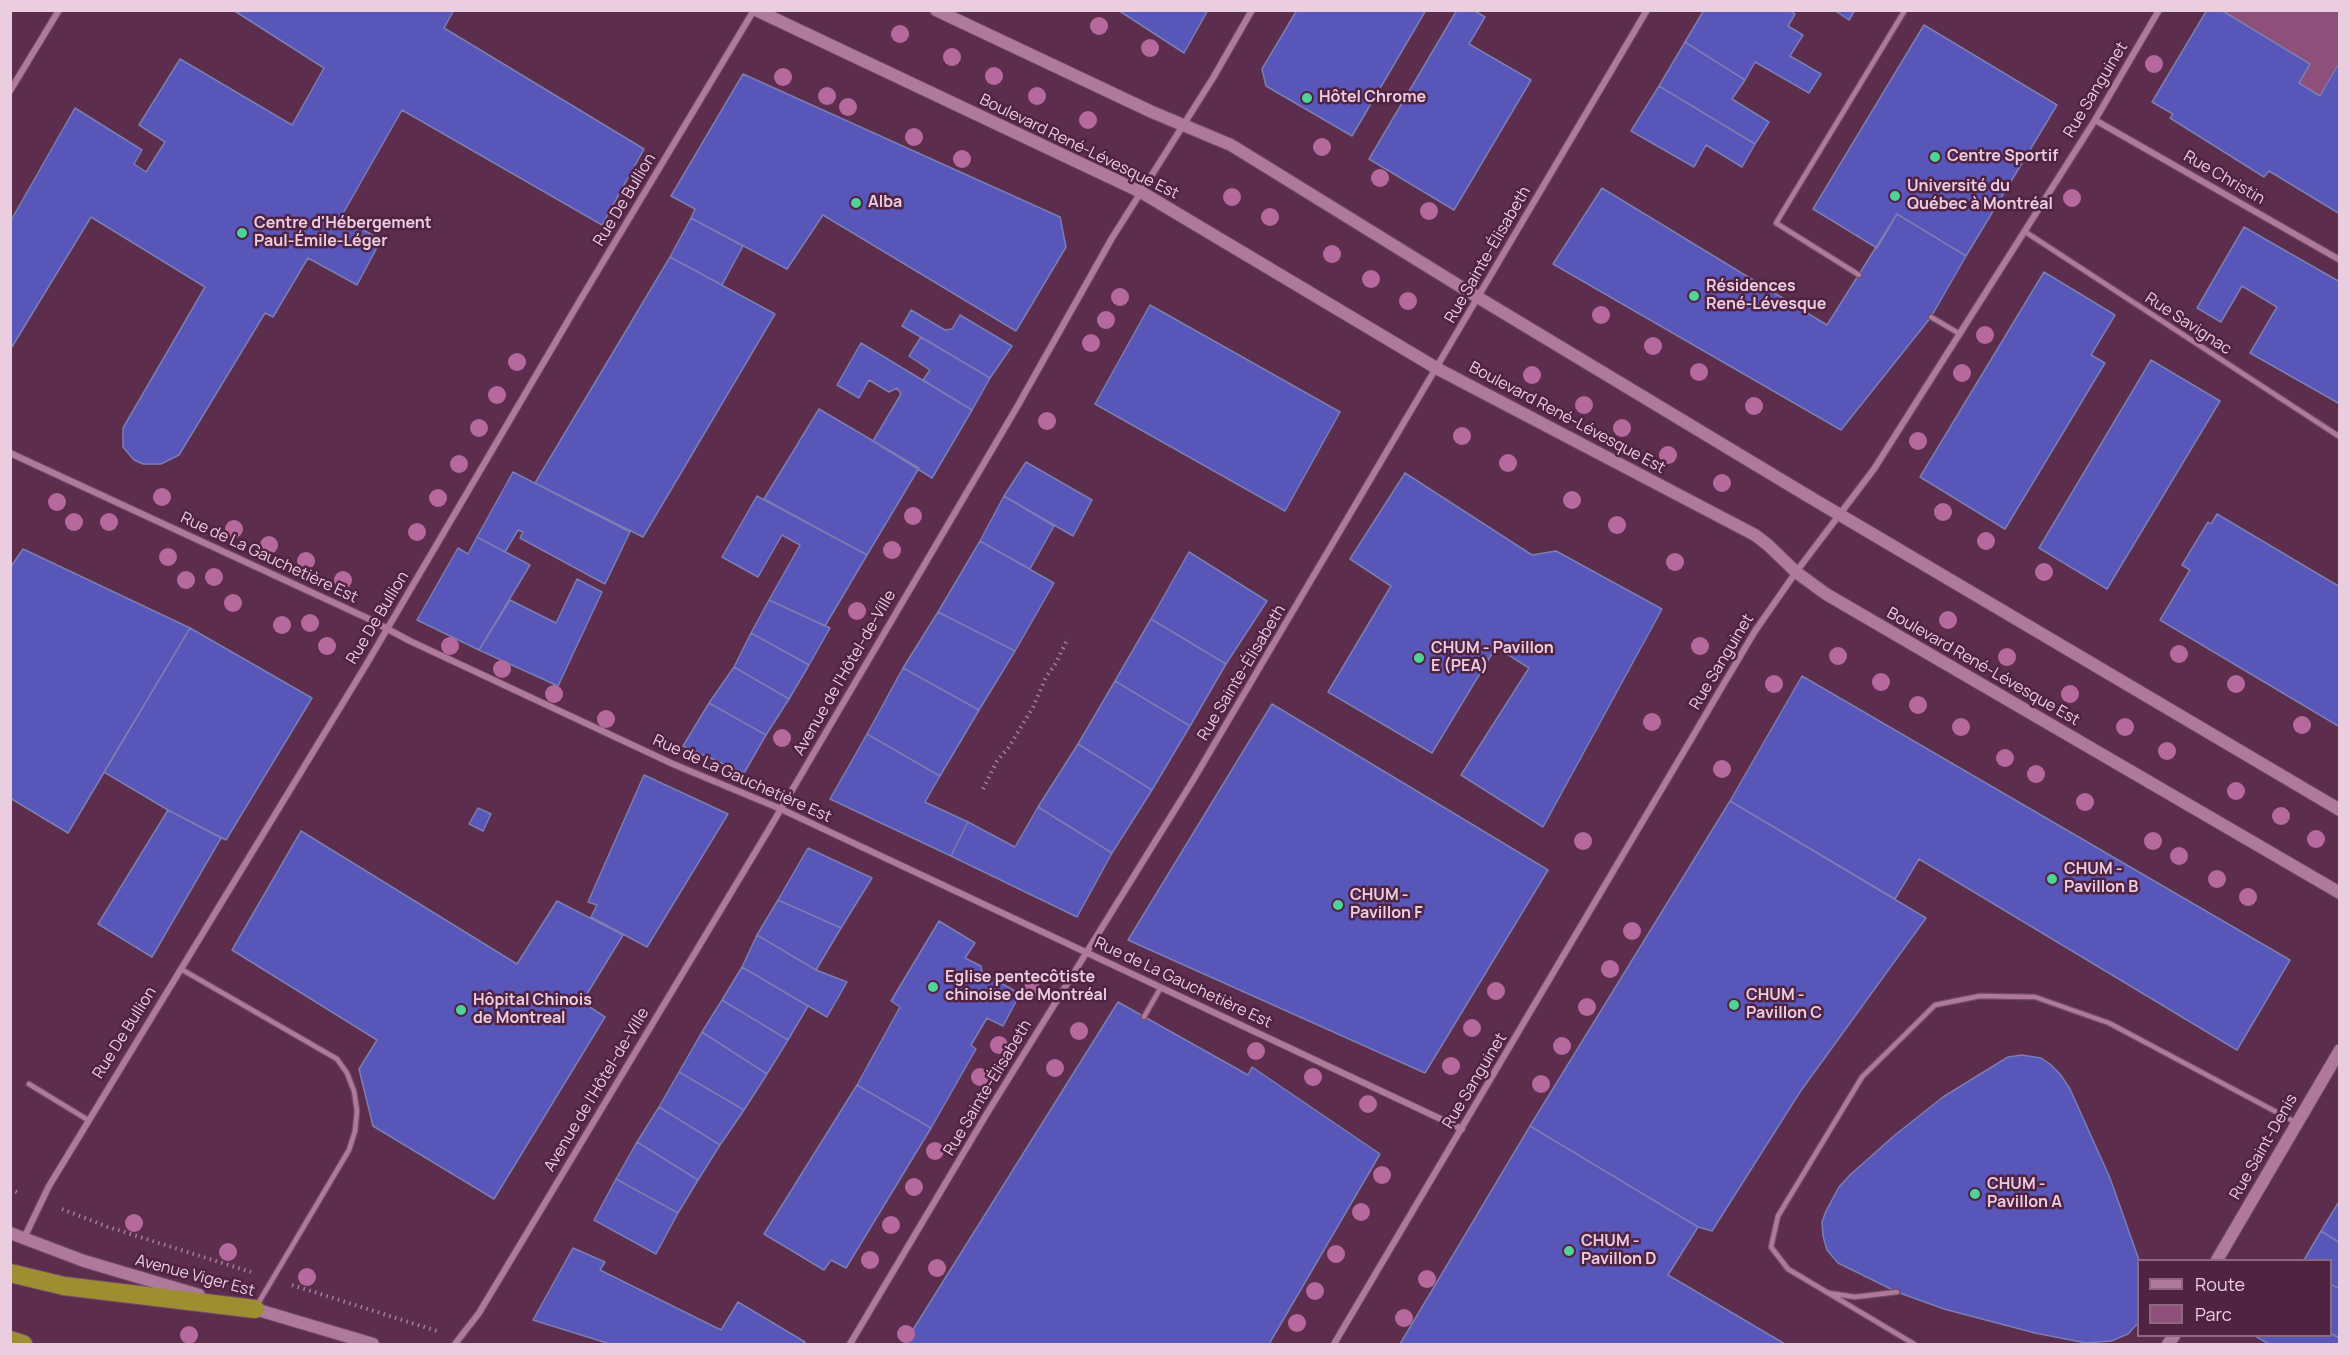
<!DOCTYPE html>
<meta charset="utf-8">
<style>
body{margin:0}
#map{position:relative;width:2350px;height:1355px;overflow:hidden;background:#5c2d4d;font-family:Manrope,sans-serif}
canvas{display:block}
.frame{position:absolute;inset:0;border:12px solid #ebcde0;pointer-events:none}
.legend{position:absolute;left:2137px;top:1259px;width:195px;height:78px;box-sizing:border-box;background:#502342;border:2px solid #8e6781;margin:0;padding:8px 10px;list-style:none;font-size:18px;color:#ebcde0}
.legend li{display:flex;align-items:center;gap:12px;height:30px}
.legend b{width:30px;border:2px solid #8e6781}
</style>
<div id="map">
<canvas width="2350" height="1355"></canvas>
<div class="frame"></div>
<ul class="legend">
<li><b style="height:8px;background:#ae799b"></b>Route</li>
<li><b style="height:16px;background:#8e507a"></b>Parc</li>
</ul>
</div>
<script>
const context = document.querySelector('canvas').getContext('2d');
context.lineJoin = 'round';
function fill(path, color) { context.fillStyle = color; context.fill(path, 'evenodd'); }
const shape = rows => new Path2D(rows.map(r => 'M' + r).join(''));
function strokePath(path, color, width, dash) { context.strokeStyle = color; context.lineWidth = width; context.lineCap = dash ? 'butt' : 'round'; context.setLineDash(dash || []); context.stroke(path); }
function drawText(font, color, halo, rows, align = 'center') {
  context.font = font + ' Manrope,sans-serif'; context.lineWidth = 5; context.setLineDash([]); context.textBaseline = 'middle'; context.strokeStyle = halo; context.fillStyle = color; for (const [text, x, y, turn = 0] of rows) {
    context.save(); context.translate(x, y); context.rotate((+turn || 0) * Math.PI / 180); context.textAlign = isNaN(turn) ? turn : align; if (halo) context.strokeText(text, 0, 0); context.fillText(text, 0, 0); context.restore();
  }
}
fill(shape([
 [2221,11,2339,11,2339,61,2320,96,2299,83,2310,64]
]), '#8e507a');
const building = shape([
 [233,10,454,10,444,28,644,149,602,225,402,110,341,217,381,240,357,285,308,258,273,317,265,313,179,455,161,464,143,464,134,460,123,447,123,428,205,287,91,217,10,350,10,222,75,108,142,150,134,164,146,172,165,142,139,125,180,59,292,125,324,68,233,10],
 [1118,10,1208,10,1184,53,1118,10],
 [1297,10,1426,10,1352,136,1266,86,1262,69,1297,10],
 [1457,10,1473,10,1485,17,1469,44,1531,80,1454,210,1369,159,1457,10],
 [1704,10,1789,10,1795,14,1788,26,1803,35,1790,56,1821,74,1809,93,1755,62,1745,80,1685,42,1704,10],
 [1834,10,1855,10,1849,20,1834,10],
 [2207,10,2221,10,2310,64,2299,83,2320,96,2340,61,2340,214,2269,171,2264,177,2170,118,2173,114,2152,102,2207,10],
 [1924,25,2057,105,1966,256,1897,214,1877,248,1813,209,1924,25],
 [1685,42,1745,80,1732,99,1769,122,1755,144,1659,86,1685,42],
 [743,74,1060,217,1066,247,1016,331,823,215,787,269,691,218,695,209,671,196,743,74],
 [1659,86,1755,144,1742,167,1706,145,1694,167,1631,131,1659,86],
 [1602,188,1827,325,1897,214,1966,256,1931,317,1841,430,1553,264,1602,188],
 [691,218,743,246,722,285,670,257,691,218],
 [2244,227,2340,282,2340,404,2250,353,2277,307,2242,286,2221,322,2197,308,2244,227],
 [670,257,775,314,643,537,535,483,670,257],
 [2044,272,2115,315,2091,355,2105,363,2005,529,1920,477,2044,272],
 [1150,305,1340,412,1285,511,1095,404,1150,305],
 [911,310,945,330,952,329,960,315,1012,346,990,378,902,326,911,310],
 [921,337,990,378,972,410,923,380,930,370,909,356,921,337],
 [861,343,972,410,932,478,873,441,901,394,897,388,889,392,869,380,859,398,837,385,861,343],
 [2151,360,2220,401,2107,589,2039,548,2151,360],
 [819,409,919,468,867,555,764,499,819,409],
 [1026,462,1092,500,1073,536,1004,496,1026,462],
 [513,472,630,532,605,584,520,538,523,532,518,530,505,552,477,537,513,472],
 [1405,473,1532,555,1556,551,1662,609,1543,827,1461,775,1529,668,1496,647,1432,753,1328,692,1391,586,1350,559,1405,473],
 [757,496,867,555,825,626,769,600,800,545,782,535,758,577,722,557,757,496],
 [1004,496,1054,526,1030,569,980,541,1004,496],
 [2217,514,2340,587,2340,727,2160,620,2190,570,2182,565,2208,522,2211,524,2217,514],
 [477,537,530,565,479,650,417,620,458,548,468,554,477,537],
 [980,541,1054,583,1015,651,938,612,980,541],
 [23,549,190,628,68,833,10,798,10,568,23,549],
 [1189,552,1267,601,1226,664,1151,619,1189,552],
 [577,579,602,592,558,686,479,650,510,600,556,623,577,579],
 [769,600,830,628,809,665,751,633,769,600],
 [938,612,1015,651,979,710,903,668,938,612],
 [1151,619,1226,664,1190,726,1115,681,1151,619],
 [190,628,312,698,226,840,168,810,104,772,190,628],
 [751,633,809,665,789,699,734,667,751,633],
 [734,667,789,699,766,735,709,703,734,667],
 [903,668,979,710,940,776,867,734,903,668],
 [1802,676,2290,960,2237,1050,1919,859,1895,899,1730,801,1802,676],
 [1115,681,1190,726,1152,790,1078,744,1115,681],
 [709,703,766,735,744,773,683,746,709,703],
 [1272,704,1548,870,1425,1073,1128,940,1272,704],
 [867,734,940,776,925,802,968,822,951,856,830,799,867,734],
 [1078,744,1152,790,1112,853,1038,807,1078,744],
 [644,775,728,814,647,947,591,917,597,905,588,902,644,775],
 [1730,801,1926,918,1800,1092,1712,1231,1698,1227,1530,1126,1730,801],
 [1038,807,1112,853,1077,917,951,856,968,822,1015,847,1038,807],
 [478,808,491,814,483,831,469,824,478,808],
 [168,810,221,838,152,957,98,924,168,810],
 [301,831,517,964,557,901,623,935,582,1002,605,1017,494,1199,373,1126,359,1069,377,1040,232,950,301,831],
 [808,848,872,878,841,928,778,900,808,848],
 [778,900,841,928,816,970,757,935,778,900],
 [939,921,975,943,965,958,981,966,982,972,1020,994,1003,1026,987,1018,971,1045,976,1049,931,1128,857,1085,900,1007,891,1001,939,921],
 [757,935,816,970,847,982,827,1017,742,967,757,935],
 [742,967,808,1006,788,1040,722,1000,742,967],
 [722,1000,788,1040,767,1074,702,1032,722,1000],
 [1118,1002,1248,1075,1252,1067,1380,1154,1269,1344,904,1344,1118,1002],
 [702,1032,767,1074,744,1110,679,1072,702,1032],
 [2022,1055,2041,1058,2050,1064,2060,1074,2070,1089,2110,1178,2139,1260,2138,1323,2128,1334,2111,1341,2086,1343,2035,1333,1944,1309,1897,1292,1838,1263,1827,1250,1823,1236,1822,1222,1826,1211,1839,1187,1851,1174,1895,1135,1943,1097,2008,1057,2022,1055],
 [679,1072,744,1110,720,1145,659,1107,679,1072],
 [857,1085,931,1128,846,1268,831,1260,824,1270,764,1234,857,1085],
 [659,1107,720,1145,698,1180,637,1142,659,1107],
 [1530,1126,1698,1227,1668,1275,1785,1344,1400,1344,1530,1126],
 [637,1142,698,1180,678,1213,616,1179,637,1142],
 [616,1179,678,1213,656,1254,594,1220,616,1179],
 [2340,1200,2340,1243,2321,1231,2340,1200],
 [2321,1231,2340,1243,2340,1289,2330,1284,2330,1260,2304,1260,2321,1231],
 [573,1248,605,1262,600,1270,721,1330,738,1302,805,1342,803,1344,610,1344,533,1320,573,1248],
 [2330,1284,2340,1289,2339,1338,2330,1333,2330,1284],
 [2330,1333,2340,1338,2340,1344,2269,1344,2255,1336,2330,1336,2330,1333]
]);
fill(building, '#5856b9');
strokePath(building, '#7a7eb3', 1.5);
const lane = shape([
 [2024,231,2340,437],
 [1859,275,1776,223,1905,10],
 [1931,317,1960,334],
 [181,969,337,1059,347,1073,354,1091,357,1111,355,1131,349,1150,256,1307],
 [1144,1017,1161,987],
 [29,1084,88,1120],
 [1829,1293,1855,1297,1897,1292],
 [1914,1344,1788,1269,1771,1247,1778,1216,1862,1077,1935,1005,1980,996,2035,997,2109,1023,2297,1123]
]);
const street = shape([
 [10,91,59,10],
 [2095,120,2340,260],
 [10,453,367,618,410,641,673,764,781,809,1462,1129],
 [24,1238,49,1186,366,665,582,297,754,10],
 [455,1344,479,1313,768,831,1017,407,1112,238,1213,78,1252,10],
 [850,1344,986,1115,1192,782,1647,10],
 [1334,1344,1755,631,1796,572,1874,469,2095,120,2159,10]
]);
const secondary = shape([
 [756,10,1141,192,1438,369,1755,535,1768,545,1796,572,1826,594,2340,893],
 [936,10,1152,112,1231,145,1479,298,1808,496,2340,810],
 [10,1233,84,1261,199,1295],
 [2217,1260,2340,1050],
 [248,1307,373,1344],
 [2168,1344,2174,1336]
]);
const highway = shape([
 [10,1273,64,1286,255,1309],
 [10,1340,23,1344]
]);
strokePath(lane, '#734b66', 7);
strokePath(street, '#734b66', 8);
strokePath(secondary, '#734b66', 14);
strokePath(highway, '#734b66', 20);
strokePath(shape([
 [983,789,997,761,1009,747,1033,707,1046,677,1056,663,1068,638],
 [10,1189,21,1194],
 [62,1209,108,1227,251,1272],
 [292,1285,437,1331]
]), '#a47d97', 4, [1.5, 4.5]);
strokePath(lane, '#ae799b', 4.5);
strokePath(street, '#ae799b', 6);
strokePath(secondary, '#ae799b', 12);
strokePath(highway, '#9c8e31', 18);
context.fillStyle = '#b6699c';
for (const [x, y] of [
 [1099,26],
 [900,34],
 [1150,48],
 [952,57],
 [2154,64],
 [994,76],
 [783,77],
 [827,96],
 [1037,96],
 [848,107],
 [1088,120],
 [914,137],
 [1322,147],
 [962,159],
 [1380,178],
 [1232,197],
 [2072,198],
 [1429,211],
 [1270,217],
 [1332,254],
 [1371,279],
 [1120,297],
 [1408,301],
 [1601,315],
 [1106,320],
 [1985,335],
 [1091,343],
 [1653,346],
 [517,362],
 [1699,372],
 [1962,373],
 [1532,375],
 [497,395],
 [1584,405],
 [1754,406],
 [1047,421],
 [479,428],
 [1622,428],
 [1462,436],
 [1918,441],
 [1668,455],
 [1508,463],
 [459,464],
 [1722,483],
 [162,497],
 [438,498],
 [1572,500],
 [57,502],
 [1943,512],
 [913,516],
 [74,522],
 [109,522],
 [1617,525],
 [234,529],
 [417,532],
 [1986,541],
 [269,545],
 [892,550],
 [168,557],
 [306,561],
 [1675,562],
 [2044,572],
 [214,577],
 [186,580],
 [343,580],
 [233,603],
 [857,611],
 [1948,620],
 [310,623],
 [282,625],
 [327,646],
 [450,646],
 [1700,646],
 [2179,654],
 [1838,656],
 [2007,657],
 [502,669],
 [1881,682],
 [1774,684],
 [2236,684],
 [554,694],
 [2070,694],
 [1918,705],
 [606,719],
 [1652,722],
 [2302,725],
 [1961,727],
 [2125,727],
 [782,738],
 [2167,751],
 [2005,758],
 [1722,769],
 [2036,774],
 [2236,791],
 [2085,802],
 [2281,816],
 [2316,839],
 [1583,841],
 [2153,841],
 [2179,856],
 [2217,879],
 [2248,897],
 [1632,931],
 [1610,969],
 [1032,990],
 [1496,991],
 [1587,1007],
 [1472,1028],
 [1079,1031],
 [999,1045],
 [1562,1046],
 [1256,1051],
 [1451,1066],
 [1055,1068],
 [980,1077],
 [1313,1077],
 [1541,1084],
 [1368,1104],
 [935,1151],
 [1382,1175],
 [914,1187],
 [1361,1212],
 [134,1223],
 [891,1225],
 [228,1252],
 [1336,1254],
 [870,1260],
 [937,1268],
 [307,1277],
 [1427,1279],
 [1315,1291],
 [1404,1318],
 [1297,1323],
 [906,1334],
 [189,1335]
]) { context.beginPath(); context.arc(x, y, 9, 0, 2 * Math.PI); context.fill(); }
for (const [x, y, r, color] of [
 [1307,98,6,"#50d398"],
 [1935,157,6,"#50d398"],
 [1895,196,6,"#50d398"],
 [856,203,6,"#50d398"],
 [242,233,6,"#50d398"],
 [1694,296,6,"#50d398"],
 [1419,658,6,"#50d398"],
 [2052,879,6,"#50d398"],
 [1338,905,6,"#50d398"],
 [933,987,6,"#50d398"],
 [1734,1005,6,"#50d398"],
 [461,1010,6,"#50d398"],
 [1975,1194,6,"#50d398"],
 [1569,1251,6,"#50d398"]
]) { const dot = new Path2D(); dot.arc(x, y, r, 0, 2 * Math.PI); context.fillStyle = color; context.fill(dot); strokePath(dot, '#502342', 2); }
drawText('16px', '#ebcde0', '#502342', [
 ["Rue Sanguinet",2096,90,-59],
 ["Boulevard René-Lévesque Est",1079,147,26],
 ["Rue Christin",2224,178,30],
 ["Rue De Bullion",625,200,-59],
 ["Rue Sainte-Élisabeth",1488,255,-60],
 ["Rue Savignac",2188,324,33],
 ["Boulevard René-Lévesque Est",1567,418,28],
 ["Rue de La Gauchetière Est",269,558,25],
 ["Rue De Bullion",378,618,-59],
 ["Rue Sanguinet",1722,662,-59],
 ["Boulevard René-Lévesque Est",1983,667,30],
 ["Avenue de l'Hôtel-de-Ville",845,673,-60],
 ["Rue Sainte-Élisabeth",1242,673,-59],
 ["Rue de La Gauchetière Est",742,779,24],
 ["Rue de La Gauchetière Est",1183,983,25],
 ["Rue De Bullion",125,1033,-58],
 ["Rue Sanguinet",1475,1081,-59],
 ["Rue Sainte-Élisabeth",988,1088,-59],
 ["Avenue de l'Hôtel-de-Ville",597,1090,-59],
 ["Rue Saint-Denis",2264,1147,-60],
 ["Avenue Viger Est",195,1276,15]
]);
drawText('bold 16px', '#ebcde0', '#502342', [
 ["Hôtel Chrome",1319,98],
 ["Centre Sportif",1947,157],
 ["Université du",1907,187],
 ["Québec à Montréal",1907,205],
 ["Alba",868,203],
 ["Centre d'Hébergement",254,224],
 ["Paul-Émile-Léger",254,242],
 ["Résidences",1706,287],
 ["René-Lévesque",1706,305],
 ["CHUM - Pavillon",1431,649],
 ["E (PEA)",1431,667],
 ["CHUM -",2064,870],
 ["Pavillon B",2064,888],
 ["CHUM -",1350,896],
 ["Pavillon F",1350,914],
 ["Eglise pentecôtiste",945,978],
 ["chinoise de Montréal",945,996],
 ["CHUM -",1746,996],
 ["Pavillon C",1746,1014],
 ["Hôpital Chinois",473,1001],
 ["de Montreal",473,1019],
 ["CHUM -",1987,1185],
 ["Pavillon A",1987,1203],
 ["CHUM -",1581,1242],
 ["Pavillon D",1581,1260]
], 'left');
</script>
